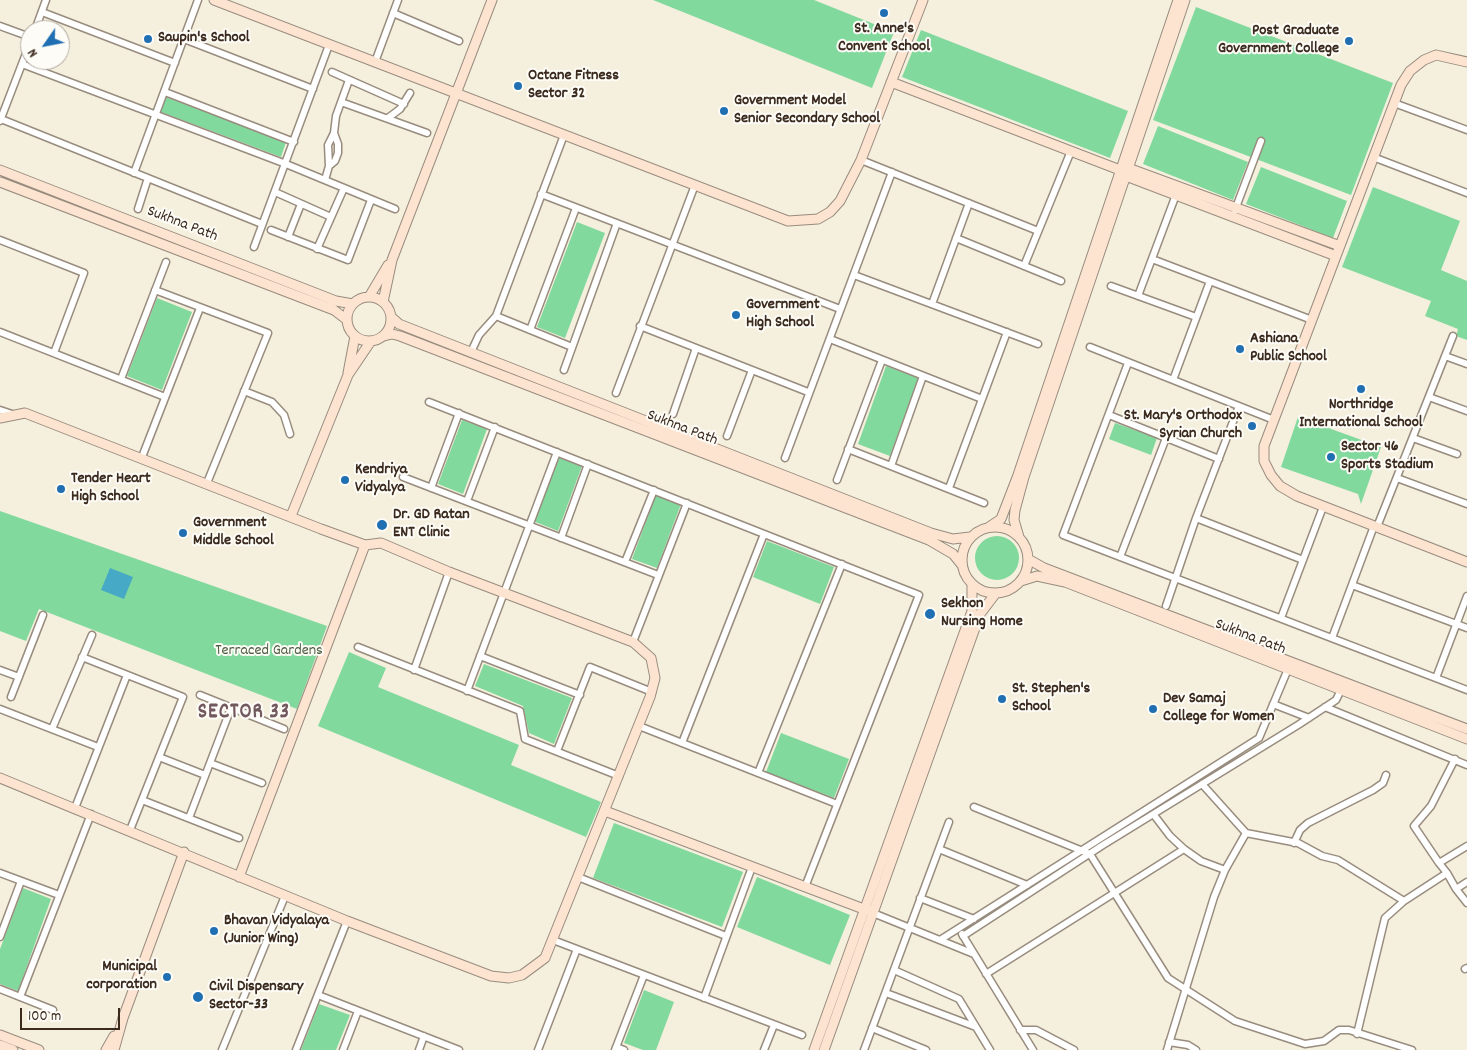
<!DOCTYPE html>
<style>
body{margin:0}
#map{position:relative;width:1467px;height:1050px;overflow:hidden;background:#f5efdd;font-family:Dekko,sans-serif}
canvas{display:block}
.north{position:absolute;left:20px;top:20px;width:50px;height:50px;box-sizing:border-box;background:#fdfcf7;border:1px solid #afa8a0;border-radius:50%;rotate:237deg;font-size:14px;font-weight:700;line-height:20px;text-align:center;color:#3b2a1e}
.north::after{content:'';display:block;margin:auto;width:18px;height:22px;background:#1f6fb2;clip-path:polygon(50% 0,100% 100%,50% 72%,0 100%)}
.scale{position:absolute;left:20px;top:1008px;width:100px;height:22px;box-sizing:border-box;border:2px solid #3b2a1e;border-top:0;padding-left:6px;font-size:15px;line-height:18px;white-space:nowrap;color:#3b2a1e;-webkit-text-stroke:4px #fdfcf7;paint-order:stroke}
</style>
<div id="map">
<canvas width="1467" height="1050"></canvas>
<div class="north">N</div>
<div class="scale">100 m</div>
</div>
<script>
const context = document.querySelector('canvas').getContext('2d');
context.lineJoin = 'round';
function fill(path, color) { context.fillStyle = color; context.fill(path, 'evenodd'); }
const shape = rows => new Path2D(rows.map(r => 'M' + r).join(''));
function strokePath(path, color, width, dash) { context.strokeStyle = color; context.lineWidth = width; context.lineCap = dash ? 'butt' : 'round'; context.setLineDash(dash || []); context.stroke(path); }
function drawText(font, color, halo, rows, align = 'center') {
  context.font = font + ' Dekko,sans-serif'; context.lineWidth = 4; context.setLineDash([]); context.textBaseline = 'middle'; context.strokeStyle = halo; context.fillStyle = color; for (const [text, x, y, turn = 0] of rows) {
    context.save(); context.translate(x, y); context.rotate((+turn || 0) * Math.PI / 180); context.textAlign = isNaN(turn) ? turn : align; if (halo) context.strokeText(text, 0, 0); context.fillText(text, 0, 0); context.restore();
  }
}
fill(shape([
 [653,0,814,0,894,32,872,88],
 [1196,7,1393,83,1351,195,1153,120],
 [921,30,1128,111,1110,158,902,77],
 [166,97,286,142,281,157,161,112],
 [1158,126,1248,162,1233,200,1143,164],
 [1261,167,1347,201,1333,238,1246,204],
 [1373,187,1460,221,1441,270,1467,281,1467,340,1456,336,1458,329,1425,316,1431,301,1342,267],
 [577,222,605,233,565,338,537,327],
 [157,298,192,312,162,390,127,376],
 [886,366,918,378,890,456,858,444],
 [1298,417,1381,447,1361,504,1358,494,1281,467],
 [462,420,487,429,463,494,438,484],
 [1115,423,1157,438,1151,455,1109,439],
 [557,457,582,466,558,531,533,521],
 [656,495,681,504,657,568,632,559],
 [0,511,327,626,297,709,39,609,26,641,0,631],
 '975 558a22 22 0 1 1 44 0a22 22 0 1 1-44 0Z',
 [767,541,834,567,820,604,753,577],
 [349,652,386,668,378,687,519,745,511,765,601,802,586,837,318,726],
 [484,664,572,698,554,744,529,733,523,706,475,686],
 [781,733,849,759,834,798,766,772],
 [614,823,743,872,722,927,593,878],
 [757,877,850,915,830,965,737,927],
 [23,888,51,899,18,991,0,984,0,949],
 [644,990,674,1002,656,1050,643,1050,624,1043],
 [319,1004,350,1015,336,1050,301,1050]
]), '#82d99d');
fill(shape([
 [110,568,133,577,124,599,101,590]
]), '#46a9c5');
const street = shape([
 [42,12,175,63],
 [393,13,459,41],
 [0,26,30,37],
 [35,30,46,0],
 [184,39,313,89],
 [375,62,398,0],
 [22,64,286,164,395,209],
 [332,72,404,104],
 [165,92,294,142],
 [341,102,427,133],
 [1394,103,1467,130],
 [388,118,400,109,410,93],
 [1,119,262,224],
 [0,121,30,43],
 [1373,157,1467,193],
 [861,160,1038,231],
 [329,166,335,161,338,153,338,144,334,133,336,116,349,80],
 [134,173,198,0],
 [325,180,329,166,328,145,334,133],
 [275,192,331,217],
 [541,194,840,309],
 [138,209,148,178],
 [1235,210,1261,141],
 [271,230,348,260,371,200],
 [288,237,301,204],
 [956,238,1061,281],
 [0,240,84,273,54,353],
 [254,247,329,45],
 [317,249,344,188],
 [1152,259,1312,320],
 [1024,266,1071,151],
 [854,275,1038,344],
 [1111,286,1196,317],
 [155,290,268,333,207,483],
 [1138,296,1177,192],
 [932,304,969,203],
 [496,316,572,347],
 [640,326,808,392],
 [530,330,576,208],
 [0,332,165,397],
 [830,339,982,399],
 [1090,347,1274,420],
 [471,352,479,335,496,316,564,135],
 [1445,356,1467,364],
 [1128,363,1063,535,1467,690],
 [564,370,617,223],
 [121,379,166,262],
 [1173,380,1210,281],
 [244,391,272,402,284,415,290,434],
 [616,393,695,185],
 [1429,397,1467,411],
 [429,402,919,595,805,887],
 [0,410,12,414],
 [673,414,696,348],
 [1109,415,1219,459],
 [727,436,752,370],
 [1413,438,1457,454],
 [848,449,984,503],
 [142,457,200,308],
 [785,458,892,172],
 [891,466,923,376],
 [403,477,658,575],
 [1397,478,1467,504],
 [837,480,882,360],
 [431,488,459,413],
 [949,488,1007,332],
 [467,501,495,427],
 [1196,518,1303,560],
 [1377,527,1453,336],
 [561,538,588,464],
 [1120,557,1166,438],
 [625,562,654,490],
 [1352,585,1467,628],
 [1166,606,1196,518,1239,406],
 [1281,618,1323,507],
 [1332,638,1374,526],
 [633,642,687,503],
 [358,647,520,711,525,739,619,776],
 [480,656,580,695],
 [82,657,183,697,130,830],
 [0,670,19,677],
 [414,670,449,572],
 [1436,678,1467,596],
 [467,691,557,452],
 [200,695,284,729],
 [11,697,43,615],
 [1273,704,1309,718],
 [1325,707,1467,765],
 [0,709,98,747],
 [639,726,837,804],
 [52,729,92,635],
 [682,743,764,534],
 [557,751,590,667,652,692],
 [159,757,205,775],
 [210,763,262,783],
 [758,773,842,564],
 [1202,784,1246,833,1298,843,1322,856,1338,860,1404,901],
 [142,800,239,838],
 [974,807,1090,854,1168,978,1235,1021,1305,1044,1324,1041,1339,1030,1349,1030,1412,1050],
 [75,808,127,675],
 [1154,815,1170,836,1184,849,1201,861,1225,870],
 [189,818,231,708],
 [1294,843,1300,830,1308,823,1373,790,1383,783,1386,775],
 [939,849,1027,885],
 [1439,863,1414,826,1431,806,1455,759],
 [0,873,59,895],
 [1447,873,1456,889,1467,882],
 [578,877,726,936],
 [1456,889,1467,903],
 [920,898,974,919],
 [873,913,974,954],
 [962,934,1033,1050],
 [963,936,1103,845,1298,725,1336,700,1341,690],
 [0,937,21,881],
 [553,940,802,1035],
 [940,940,1259,738,1288,669],
 [1465,969,1467,968],
 [894,970,959,999,990,1050],
 [986,974,1184,849],
 [0,989,53,1010],
 [886,993,976,1027],
 [318,995,459,1050],
 [20,997,91,814],
 [704,998,752,867],
 [872,1028,926,1050],
 [1020,1030,1036,1030,1074,1050],
 [1357,1034,1385,918,1404,901,1447,873,1439,863,1467,846],
 [1169,1042,1188,1045,1196,1050],
 [616,1047,624,1050],
 [222,1050,285,896],
 [296,1050,347,921],
 [343,1050,358,1011],
 [419,1050,424,1036],
 [538,1050,577,949],
 [615,1050,644,975],
 [764,1050,774,1025],
 [864,1050,949,822],
 [1167,1050,1214,897,1225,870,1246,833]
]);
const secondary = shape([
 [214,0,788,221,818,219,830,212,840,201,861,160,923,0],
 [1467,62,1436,55,1424,60,1410,71,1401,85,1264,446,1264,461,1271,475,1280,486,1297,496,1467,562],
 [891,82,1120,170],
 [1128,168,1340,246],
 [0,170,336,301,353,304],
 [1126,176,1336,256],
 [0,182,334,310,347,320],
 '347 319a22 22 0 1 1 44 0a22 22 0 1 1-44 0Z',
 [369,297,388,265],
 [383,302,392,260,492,0],
 [391,317,399,324,931,533,953,539,970,537],
 [384,336,392,334,400,336,929,540,953,554,962,565],
 [348,373,355,336],
 [0,418,25,413,321,529,365,545,381,543,449,572,633,642,651,658,655,678,650,697,545,958,522,975,509,978,491,976,347,921,0,778],
 [291,516,348,375,371,341],
 '962 560a33 33 0 1 1 66 0a33 33 0 1 1-66 0Z',
 [989,527,1001,519,1018,475,1178,0],
 [1019,537,1014,520,1015,510,1024,477,1185,0],
 [1028,559,1044,568,1467,729],
 [1021,581,1037,576,1065,582,1467,739],
 [605,811,869,911],
 [239,877,365,545],
 [0,1035,39,1050],
 [0,1045,13,1050],
 [106,1050,114,1036],
 [114,1050,123,1018,184,852],
 [814,1050,972,611,972,584],
 [824,1050,980,614,996,593]
]);
strokePath(street, '#988c7e', 9);
strokePath(secondary, '#988c7e', 11);
strokePath(street, '#fff', 6);
strokePath(secondary, '#fde4d1', 9);
for (const [x, y, r, color] of [
 [884,13,5,"#1f6fb2"],
 [148,39,5,"#1f6fb2"],
 [1349,41,5,"#1f6fb2"],
 [518,86,5,"#1f6fb2"],
 [724,111,5,"#1f6fb2"],
 [736,315,5,"#1f6fb2"],
 [1240,349,5,"#1f6fb2"],
 [1361,389,5,"#1f6fb2"],
 [1252,426,5,"#1f6fb2"],
 [1331,457,5,"#1f6fb2"],
 [345,480,5,"#1f6fb2"],
 [61,489,5,"#1f6fb2"],
 [382,525,6,"#1f6fb2"],
 [183,533,5,"#1f6fb2"],
 [930,614,6,"#1f6fb2"],
 [1002,699,5,"#1f6fb2"],
 [1153,709,5,"#1f6fb2"],
 [214,931,5,"#1f6fb2"],
 [167,977,5,"#1f6fb2"],
 [198,997,6,"#1f6fb2"]
]) { const dot = new Path2D(); dot.arc(x, y, r, 0, 2 * Math.PI); context.fillStyle = color; context.fill(dot); strokePath(dot, '#fdfcf7', 2); }
drawText('bold 16px', '#3b2a1e', '#fdfcf7', [
 ["St. Anne's",884,30,"center"],
 ["Convent School",884,48,"center"],
 ["Post Graduate",1339,32,"right"],
 ["Government College",1339,50,"right"],
 ["Saupin's School",158,39],
 ["Octane Fitness",528,77],
 ["Sector 32",528,95],
 ["Government Model",734,102],
 ["Senior Secondary School",734,120],
 ["Government",746,306],
 ["High School",746,324],
 ["Ashiana",1250,340],
 ["Public School",1250,358],
 ["Northridge",1361,406,"center"],
 ["International School",1361,424,"center"],
 ["St. Mary's Orthodox",1242,417,"right"],
 ["Syrian Church",1242,435,"right"],
 ["Sector 46",1341,448],
 ["Sports Stadium",1341,466],
 ["Kendriya",355,471],
 ["Vidyalya",355,489],
 ["Tender Heart",71,480],
 ["High School",71,498],
 ["Dr. GD Ratan",393,516],
 ["ENT Clinic",393,534],
 ["Government",193,524],
 ["Middle School",193,542],
 ["Sekhon",941,605],
 ["Nursing Home",941,623],
 ["St. Stephen's",1012,690],
 ["School",1012,708],
 ["Dev Samaj",1163,700],
 ["College for Women",1163,718],
 ["Bhavan Vidyalaya",224,922],
 ["(Junior Wing)",224,940],
 ["Municipal",157,968,"right"],
 ["corporation",157,986,"right"],
 ["Civil Dispensary",209,988],
 ["Sector-33",209,1006]
], 'left');
drawText('16px', '#3b2a1e', '#fdfcf7', [
 ["Sukhna Path",182,225,21],
 ["Sukhna Path",682,429,21],
 ["Sukhna Path",1250,638,21]
]);
drawText('16px', '#505f44', '#fdfcf7', [
 ["Terraced Gardens",269,652]
]);
context.letterSpacing = '1px';
drawText('bold 21px', '#72585f', '#fdfcf7', [
 ["SECTOR 33",244,714]
]);
context.letterSpacing = '0px';
</script>
